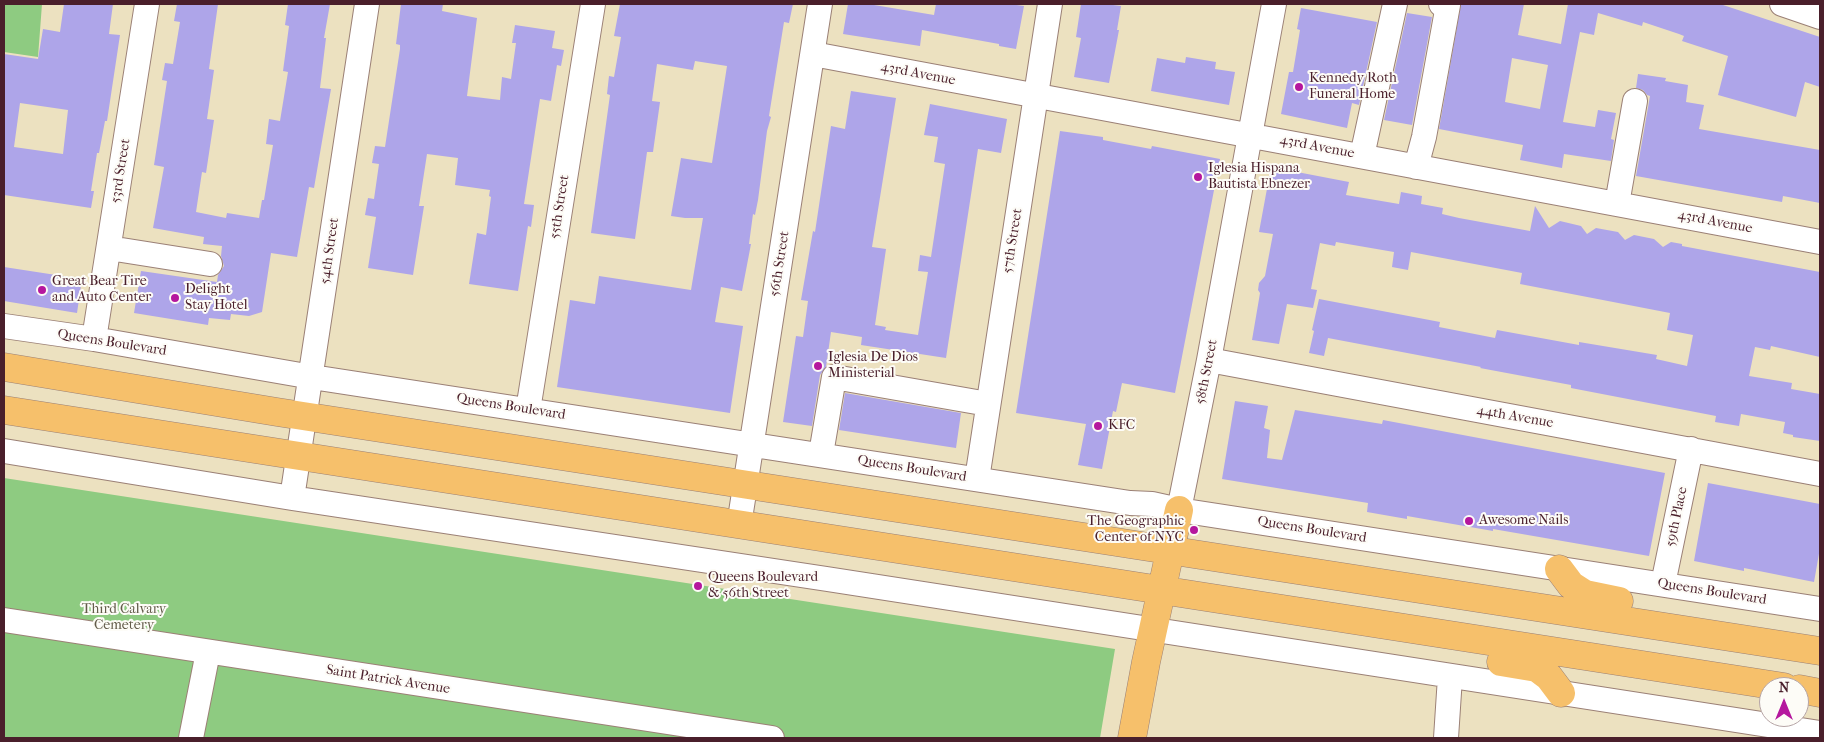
<!DOCTYPE html>
<style>
body{margin:0}
#map{position:relative;width:1824px;height:742px;overflow:hidden;background:#ece1c0;font-family:"IM FELL French Canon",serif}
canvas{display:block}
.frame{position:absolute;inset:0;border:5px solid #4a1f2b;pointer-events:none}
.north{position:absolute;left:1759px;top:677px;width:50px;height:50px;box-sizing:border-box;background:#fdfcf7;border:1px solid #b5a4a5;border-radius:50%;rotate:0deg;font-size:14px;font-weight:700;line-height:20px;text-align:center;color:#4a1f2b}
.north::after{content:'';display:block;margin:auto;width:18px;height:22px;background:#b5179e;clip-path:polygon(50% 0,100% 100%,50% 72%,0 100%)}
</style>
<div id="map">
<canvas width="1824" height="742"></canvas>
<div class="frame"></div>
<div class="north">N</div>
</div>
<script>
const context = document.querySelector('canvas').getContext('2d');
context.lineJoin = 'round';
function fill(path, color) { context.fillStyle = color; context.fill(path, 'evenodd'); }
const shape = rows => new Path2D(rows.map(r => 'M' + r).join(''));
function strokePath(path, color, width, dash) { context.strokeStyle = color; context.lineWidth = width; context.lineCap = dash ? 'butt' : 'round'; context.setLineDash(dash || []); context.stroke(path); }
function drawText(font, color, halo, rows, align = 'center') {
  context.font = font + ' "IM FELL French Canon",serif'; context.lineWidth = 4; context.setLineDash([]); context.textBaseline = 'middle'; context.strokeStyle = halo; context.fillStyle = color; for (const [text, x, y, turn = 0] of rows) {
    context.save(); context.translate(x, y); context.rotate((+turn || 0) * Math.PI / 180); context.textAlign = isNaN(turn) ? turn : align; if (halo) context.strokeText(text, 0, 0); context.fillText(text, 0, 0); context.restore();
  }
}
fill(shape([
 [4,4,42,4,38,57,4,52],
 [4,478,1115,649,1100,738,4,738]
]), '#8ecb81');
fill(shape([
 [64,4,113,4,109,34,120,35,107,121,105,121,99,153,97,153,91,191,94,191,91,208,4,195,4,54,38,59,43,29,60,32],
 [20,103,68,110,63,154,14,147],
 [177,4,218,4,209,69,214,70,207,119,214,120,206,173,202,172,196,212,226,218,227,213,259,218,262,200,264,200,273,145,266,144,269,119,280,121,288,72,283,71,289,26,285,25,288,4,330,4,324,38,326,38,320,88,331,89,314,188,309,187,297,257,271,253,262,312,249,316,231,314,230,320,209,318,208,325,134,313,141,271,217,282,218,275,224,266,221,256,222,246,203,244,204,237,153,228,164,167,154,165,167,81,162,80,165,63,173,64,180,22,174,21],
 [401,4,443,4,442,11,477,18,467,96,500,100,502,77,511,79,516,43,512,43,515,25,555,31,552,48,564,50,561,66,557,65,551,101,540,99,524,204,534,205,531,227,528,226,518,291,469,284,477,233,486,235,491,197,489,196,490,190,455,185,458,158,427,154,419,206,424,206,413,275,368,268,376,217,365,215,368,198,374,199,379,164,372,163,375,146,385,147,400,49,400,45,396,44],
 [620,4,793,4,789,23,784,22,769,116,771,117,767,131,758,200,755,215,753,214,749,244,751,244,742,291,721,287,715,322,743,326,730,413,557,387,570,300,595,304,599,276,691,290,703,218,685,218,671,216,681,158,712,163,727,66,695,61,693,70,657,64,652,101,660,102,653,152,647,152,635,239,591,233,610,95,607,94,609,76,614,77,621,37,614,36],
 [848,4,868,4,934,15,936,4,1009,4,1024,6,1016,49,999,46,999,44,922,30,920,46,843,34],
 [1081,4,1105,4,1121,6,1117,30,1119,30,1109,83,1074,77,1081,38,1076,37],
 [1461,4,1524,4,1518,35,1561,44,1568,4,1720,4,1820,37,1820,87,1805,82,1796,117,1718,95,1728,56,1682,41,1684,36,1679,34,1643,22,1642,26,1598,13,1594,35,1580,32,1563,122,1595,127,1598,110,1616,113,1611,139,1614,140,1611,161,1564,154,1562,168,1520,160,1523,145,1439,129],
 [1512,58,1548,65,1540,109,1505,102],
 [1301,8,1377,22,1359,105,1352,103,1347,128,1281,114,1289,72,1293,72,1300,30,1297,29],
 [1407,13,1432,17,1412,125,1384,120],
 [1186,57,1216,62,1215,69,1235,72,1229,105,1151,91,1157,58,1185,63],
 [1638,74,1666,78,1665,81,1688,85,1686,102,1704,105,1699,129,1820,150,1820,203,1783,196,1782,202,1636,176,1650,96,1647,95,1643,90,1636,88],
 [851,91,896,98,872,247,886,249,875,325,886,327,885,330,918,335,928,272,918,271,920,255,931,257,945,164,934,162,938,137,924,135,930,104,1007,119,1001,153,978,149,946,358,861,345,862,337,831,332,826,367,820,375,812,426,783,422,796,336,803,337,808,301,801,300,813,231,815,232,831,126,845,129],
 [1060,131,1103,137,1103,140,1151,149,1152,146,1220,159,1175,393,1122,383,1116,412,1113,411,1102,469,1078,465,1086,424,1016,413],
 [1271,167,1349,182,1346,195,1399,204,1401,192,1422,196,1421,204,1443,208,1442,214,1459,218,1530,231,1535,206,1549,228,1560,221,1581,226,1587,234,1596,228,1618,232,1625,240,1634,235,1654,239,1663,247,1671,242,1682,244,1682,246,1820,272,1820,357,1771,346,1770,350,1755,347,1749,376,1792,383,1791,389,1820,394,1820,441,1793,437,1793,435,1783,433,1785,422,1741,414,1739,426,1715,422,1716,416,1571,388,1571,385,1480,368,1481,367,1328,338,1324,356,1309,353,1314,331,1312,330,1319,299,1440,322,1439,327,1495,338,1497,330,1579,345,1579,342,1657,355,1656,359,1687,366,1693,335,1667,330,1670,313,1520,284,1522,273,1411,252,1408,270,1392,267,1394,252,1336,242,1335,246,1320,243,1311,289,1317,290,1313,308,1287,304,1279,344,1252,340,1259,299,1260,293,1258,290,1259,283,1265,276,1273,234,1259,232],
 [4,267,82,279,77,313,4,301],
 [845,393,961,413,956,448,839,430],
 [1235,401,1268,406,1264,428,1270,430,1267,458,1282,460,1295,410,1382,424,1383,420,1665,473,1649,556,1493,529,1493,531,1407,516,1407,519,1367,512,1368,503,1222,479],
 [1708,483,1820,504,1820,548,1814,582,1744,568,1744,571,1694,561]
]), '#aea5e9');
const minor = shape([
 [1782,4,1820,17],
 [813,54,1820,242],
 [1362,156,1395,4],
 [1416,167,1424,137,1448,5,1441,4],
 [1617,204,1635,101],
 [109,248,210,264],
 [4,326,94,339,312,377,1130,503,1152,504,1179,510,1820,609],
 [94,339,147,4],
 [1209,360,1820,474],
 [528,410,593,4],
 [4,451,292,498,827,579,1820,733],
 [821,454,834,377,988,404],
 [977,479,1050,4],
 [292,498,367,4],
 [1179,510,1209,360,1274,4],
 [739,525,820,4],
 [1663,584,1691,449],
 [4,620,772,738],
 [191,738,208,652],
 [1446,738,1450,677]
]);
const major = shape([
 [4,367,277,412,1820,651],
 [4,410,1784,687],
 [1559,569,1571,585,1585,594,1619,601],
 [1501,662,1537,668,1549,677,1561,693],
 [1799,689,1820,693],
 [1132,738,1146,662,1179,510]
]);
strokePath(minor, '#9b8076', 26);
strokePath(major, '#9b8076', 29);
strokePath(minor, '#fff', 24);
strokePath(major, '#f6c06b', 28);
for (const [x, y, r, color] of [
 [1299,87,5,"#b5179e"],
 [1198,177,5,"#b5179e"],
 [42,290,5,"#b5179e"],
 [175,298,5,"#b5179e"],
 [818,366,5,"#b5179e"],
 [1098,426,5,"#b5179e"],
 [1469,521,5,"#b5179e"],
 [1194,530,5,"#b5179e"],
 [698,586,5,"#b5179e"]
]) { const dot = new Path2D(); dot.arc(x, y, r, 0, 2 * Math.PI); context.fillStyle = color; context.fill(dot); strokePath(dot, '#fdfcf7', 2); }
drawText('14px', '#4a1f2b', '#fdfcf7', [
 ["43rd Avenue",918,74,11],
 ["43rd Avenue",1317,147,11],
 ["53rd Street",121,171,-81],
 ["55th Street",560,207,-81],
 ["43rd Avenue",1715,222,11],
 ["57th Street",1013,241,-81],
 ["54th Street",330,251,-82],
 ["56th Street",780,264,-81],
 ["Queens Boulevard",112,343,9],
 ["58th Street",1207,372,-79],
 ["Queens Boulevard",511,407,9],
 ["44th Avenue",1515,417,10],
 ["Queens Boulevard",912,469,9],
 ["59th Place",1677,517,-78],
 ["Queens Boulevard",1312,530,9],
 ["Queens Boulevard",1712,592,9],
 ["Saint Patrick Avenue",388,680,9]
]);
drawText('14px', '#4a1f2b', '#fdfcf7', [
 ["Kennedy Roth",1309,79],
 ["Funeral Home",1309,95],
 ["Iglesia Hispana",1208,169],
 ["Bautista Ebnezer",1208,185],
 ["Great Bear Tire",52,282],
 ["and Auto Center",52,298],
 ["Delight",185,290],
 ["Stay Hotel",185,306],
 ["Iglesia De Dios",828,358],
 ["Ministerial",828,374],
 ["KFC",1108,426],
 ["Awesome Nails",1479,521],
 ["The Geographic",1184,522,"right"],
 ["Center of NYC",1184,538,"right"],
 ["Queens Boulevard",708,578],
 ["& 56th Street",708,594]
], 'left');
drawText('14px', '#625b49', '#fdfcf7', [
 ["Third Calvary",124,610],
 ["Cemetery",124,626]
]);
</script>
